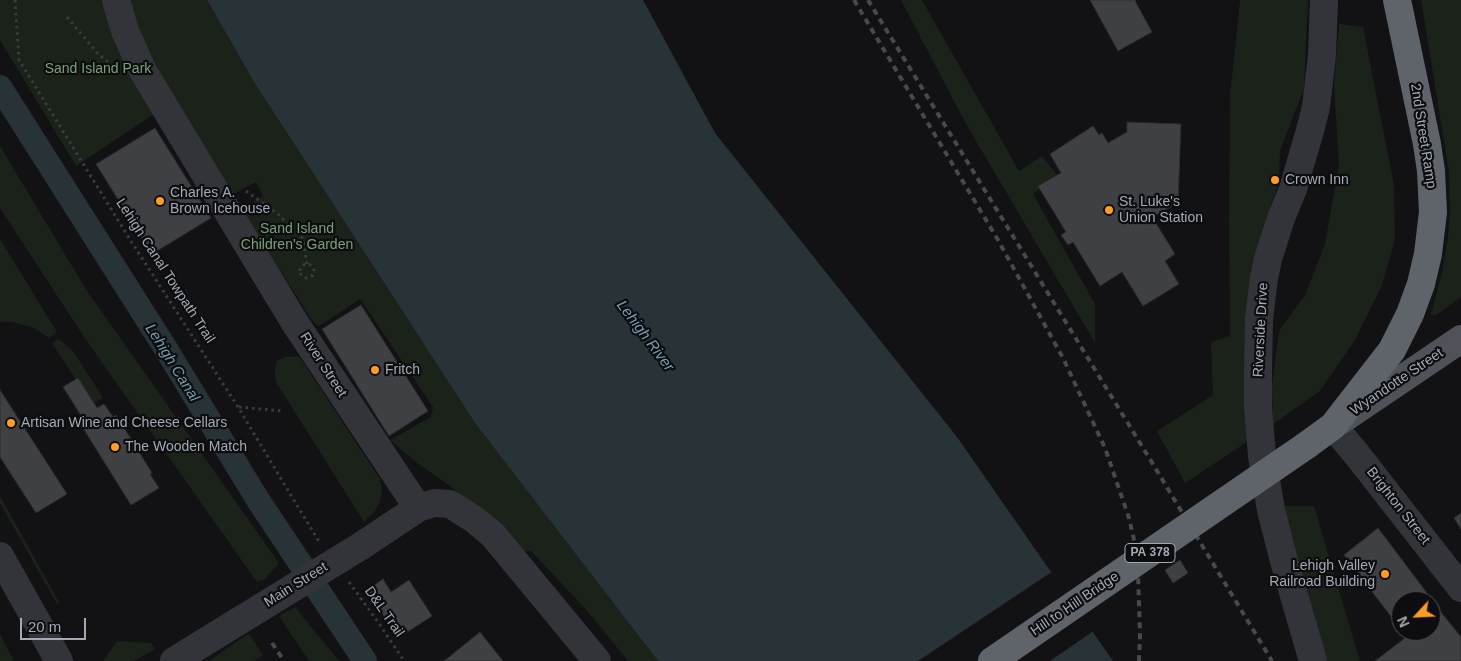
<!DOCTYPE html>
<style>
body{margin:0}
#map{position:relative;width:1461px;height:661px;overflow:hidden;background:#121214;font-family:Arial,sans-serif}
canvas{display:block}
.north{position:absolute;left:1391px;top:591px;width:50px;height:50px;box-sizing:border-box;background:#0d0d0f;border:1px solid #494c51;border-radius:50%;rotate:245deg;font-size:14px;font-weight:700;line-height:20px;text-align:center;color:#a3aab5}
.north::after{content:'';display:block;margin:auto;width:18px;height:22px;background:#fe9d20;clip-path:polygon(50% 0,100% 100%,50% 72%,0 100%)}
.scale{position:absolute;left:20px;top:618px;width:66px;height:22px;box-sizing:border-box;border:2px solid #a3aab5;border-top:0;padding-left:6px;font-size:15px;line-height:18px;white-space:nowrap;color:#a3aab5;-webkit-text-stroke:4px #0d0d0f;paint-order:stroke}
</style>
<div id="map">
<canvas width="1461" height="661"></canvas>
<div class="north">N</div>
<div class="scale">20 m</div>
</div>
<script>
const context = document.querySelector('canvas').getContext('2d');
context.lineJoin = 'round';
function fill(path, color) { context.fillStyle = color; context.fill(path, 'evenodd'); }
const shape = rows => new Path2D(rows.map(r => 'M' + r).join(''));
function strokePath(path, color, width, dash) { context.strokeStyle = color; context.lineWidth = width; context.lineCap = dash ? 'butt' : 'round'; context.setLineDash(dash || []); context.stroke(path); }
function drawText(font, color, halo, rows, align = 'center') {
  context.font = font + ' Arial,sans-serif'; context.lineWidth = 4.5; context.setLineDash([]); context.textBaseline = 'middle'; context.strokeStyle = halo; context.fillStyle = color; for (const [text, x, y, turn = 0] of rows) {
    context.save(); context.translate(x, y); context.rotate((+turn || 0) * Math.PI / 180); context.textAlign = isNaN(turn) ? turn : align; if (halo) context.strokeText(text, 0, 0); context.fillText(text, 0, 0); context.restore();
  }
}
fill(shape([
 [0,0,207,0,254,82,475,423,658,661,628,661,590,614,530,550,516,556,481,511,450,486,417,463,390,440,431,417,433,407,360,299,319,326,314,323,241,210,263,196,256,182,232,195,178,108,151,116,76,166,0,40],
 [901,0,922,0,1019,171,1042,156,1058,176,1033,194,1095,304,1095,343,966,124],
 [1240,0,1308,0,1304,88,1280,151,1279,182,1267,216,1249,292,1250,440,1185,483,1157,431,1213,395,1211,342,1230,336,1229,220,1230,96],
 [1421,0,1461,0,1461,297,1435,316,1431,314,1442,273,1448,237,1450,212,1449,172],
 [1339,24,1363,27,1394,185,1395,240,1382,285,1355,340,1320,391,1273,424,1272,386,1279,331,1305,295,1325,244,1339,165,1334,85],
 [0,146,87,291,279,563,265,579,257,582,86,340,0,208],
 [0,239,57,332,49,338,34,328,12,322,0,322],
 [58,339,73,351,103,398,92,404,52,343],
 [299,356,380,479,382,490,380,502,374,512,364,522,276,382,275,371,277,361,285,357],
 [0,496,59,602,57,604,0,503],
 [1283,506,1314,506,1360,661,1322,661],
 [295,607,339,661,309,661,279,616],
 [0,634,8,650,14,661,0,661],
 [246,635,250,635,263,655,255,661,209,661],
 [117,641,151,643,155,649,134,661,103,661]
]), '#1a221a');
fill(shape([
 [207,0,643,0,715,133,957,437,1113,661,658,661,475,423,254,82]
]), '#283338');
fill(shape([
 [1053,571,1095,630,1050,661,918,661]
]), '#121214');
strokePath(shape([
 [0,87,166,349,258,500,365,661]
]), '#283338', 24);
const building = shape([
 [1090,0,1136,0,1135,1,1152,32,1118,51,1090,0],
 [1127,122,1181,124,1178,203,1152,217,1175,254,1165,261,1179,284,1143,306,1122,272,1100,286,1073,242,1068,245,1061,235,1066,232,1038,186,1061,173,1050,154,1093,126,1099,135,1102,133,1108,143,1127,132,1127,122],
 [155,128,211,218,152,254,96,164,155,128],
 [361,305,428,411,389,436,322,329,361,305],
 [78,378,97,408,104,404,113,417,116,415,152,473,150,474,159,488,131,505,78,420,82,417,63,387,78,378],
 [0,390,67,494,36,513,0,457,0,390],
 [1461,513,1461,529,1454,518,1461,513],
 [1378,528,1427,593,1417,601,1401,601,1401,613,1393,619,1344,555,1378,528],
 [1180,560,1188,573,1173,583,1165,570,1180,560],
 [383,579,391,592,409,580,432,616,398,638,367,590,383,579],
 [1440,611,1461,637,1461,661,1375,661,1414,631,1431,631,1431,618,1440,611],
 [480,632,503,661,444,661,480,632]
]);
fill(building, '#3e4044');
strokePath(building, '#2c2c30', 1);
strokePath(shape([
 [15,0,19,60,129,238,238,407,298,507,320,543],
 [67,17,99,55,113,66],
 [246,191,278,214,303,239,307,264],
 '300 271a7 7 0 1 1 14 0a7 7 0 1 1-14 0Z',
 [239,407,283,411],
 [349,582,380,625,404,661]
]), '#393c40', 3, [2.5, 4]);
strokePath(shape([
 [116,0,125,31,143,71,161,101,295,323,418,508,434,503,450,504,475,520,493,535,597,661],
 [1333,426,1358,456,1461,588],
 [0,556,59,661],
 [174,661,361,546,418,508],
 [1313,661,1284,561,1271,510,1262,456,1258,407,1258,371,1259,319,1264,278,1268,259,1281,218,1293,189,1311,127,1316,107,1322,55,1324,0]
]), '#333439', 28);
strokePath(shape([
 [1340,421,1461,339]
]), '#4f5258', 28);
strokePath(shape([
 [1307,445,1333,426,1392,350,1410,314,1421,284,1428,254,1433,212,1431,171,1427,144,1397,0]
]), '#5f636a', 28);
strokePath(shape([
 [854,0,998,240,1063,358,1105,448,1129,518,1135,544,1138,573,1140,635,1139,661],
 [868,0,1148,456,1272,661],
 [272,643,284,661]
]), '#46494e', 4, [6, 5]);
strokePath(shape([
 [992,661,1307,445]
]), '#5f636a', 28);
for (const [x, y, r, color] of [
 [1275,180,5,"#fe9d20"],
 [160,201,5,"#fe9d20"],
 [1109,210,5,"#fe9d20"],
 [375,370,5,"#fe9d20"],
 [11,423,5,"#fe9d20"],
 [115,447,5,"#fe9d20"],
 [1385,574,5,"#fe9d20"]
]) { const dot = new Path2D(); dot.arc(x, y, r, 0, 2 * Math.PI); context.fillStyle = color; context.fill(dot); strokePath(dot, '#0d0d0f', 2); }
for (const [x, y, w] of [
 [1150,553,50]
]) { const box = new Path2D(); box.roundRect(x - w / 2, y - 9.5, w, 19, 4); context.fillStyle = '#0d0d0f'; context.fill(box); strokePath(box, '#a3aab5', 1); }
drawText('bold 12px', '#a3aab5', null, [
 ["PA 378",1150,553]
]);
drawText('14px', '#7aa278', '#0d0d0f', [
 ["Sand Island Park",98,69],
 ["Sand Island",297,229],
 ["Children's Garden",297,245]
]);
drawText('14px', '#a3aab5', '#0d0d0f', [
 ["2nd Street Ramp",1423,136,81],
 ["Lehigh Canal Towpath Trail",165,271,57],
 ["Riverside Drive",1261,330,-87],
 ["River Street",323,365,57],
 ["Wyandotte Street",1397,382,-34],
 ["Brighton Street",1398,506,52],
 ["Main Street",296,585,-32],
 ["Hill to Hill Bridge",1075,604,-34],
 ["D&L Trail",384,612,55]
]);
drawText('14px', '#a3aab5', '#0d0d0f', [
 ["Crown Inn",1285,180],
 ["Charles A.",170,193],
 ["Brown Icehouse",170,209],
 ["St. Luke's",1119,202],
 ["Union Station",1119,218],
 ["Fritch",385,370],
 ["Artisan Wine and Cheese Cellars",21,423],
 ["The Wooden Match",125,447],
 ["Lehigh Valley",1375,566,"right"],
 ["Railroad Building",1375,582,"right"]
], 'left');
drawText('italic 15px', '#769db3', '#0d0d0f', [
 ["Lehigh River",645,336,53],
 ["Lehigh Canal",172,363,58]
]);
</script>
